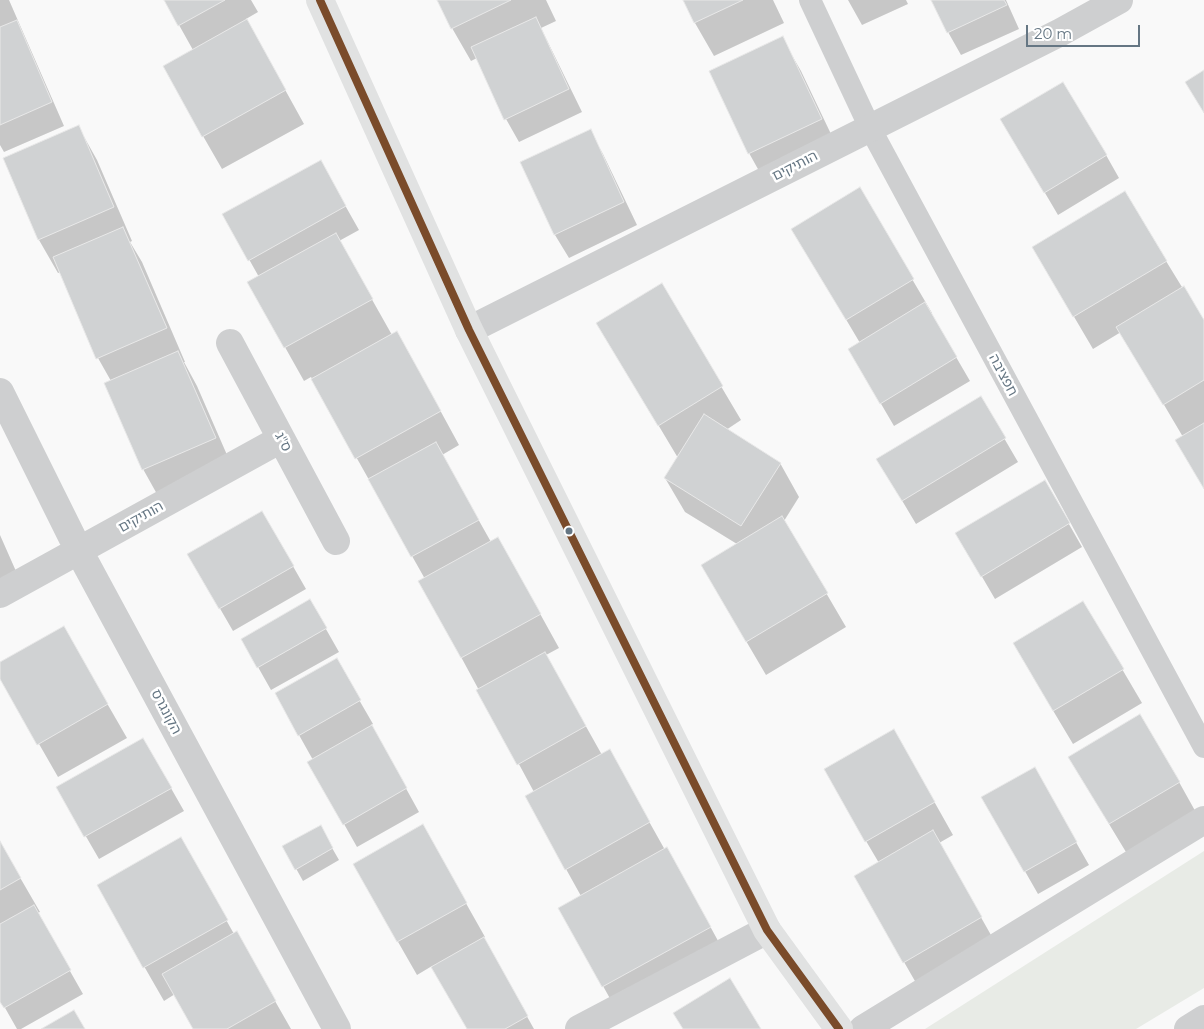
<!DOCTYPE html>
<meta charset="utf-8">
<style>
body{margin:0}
#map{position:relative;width:1204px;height:1029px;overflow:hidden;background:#f9f9f9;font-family:Montserrat,sans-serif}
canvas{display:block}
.scale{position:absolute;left:1026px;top:25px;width:114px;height:22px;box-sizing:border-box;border:2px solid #657683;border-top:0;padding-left:6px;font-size:15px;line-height:18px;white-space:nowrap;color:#657683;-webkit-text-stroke:4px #fff;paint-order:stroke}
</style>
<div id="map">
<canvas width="1204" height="1029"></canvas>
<div class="scale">20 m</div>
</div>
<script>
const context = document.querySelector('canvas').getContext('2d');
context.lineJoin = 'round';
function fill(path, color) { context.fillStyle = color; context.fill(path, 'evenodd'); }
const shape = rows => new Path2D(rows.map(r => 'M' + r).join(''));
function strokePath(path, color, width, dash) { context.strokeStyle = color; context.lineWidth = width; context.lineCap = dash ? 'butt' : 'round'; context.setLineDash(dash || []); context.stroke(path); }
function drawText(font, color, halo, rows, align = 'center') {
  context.font = font + ' Montserrat,"Noto Sans Hebrew",sans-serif'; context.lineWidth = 5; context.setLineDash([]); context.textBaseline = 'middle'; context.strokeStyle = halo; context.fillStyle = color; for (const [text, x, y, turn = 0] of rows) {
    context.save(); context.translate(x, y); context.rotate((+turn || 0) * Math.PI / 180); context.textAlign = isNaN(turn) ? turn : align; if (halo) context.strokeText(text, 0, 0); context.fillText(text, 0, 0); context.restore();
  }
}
fill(shape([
 [1204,851,1204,988,1136,1029,925,1029]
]), '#e8ebe6');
fill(shape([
 [0,0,9,0,64,126,4,152,0,145],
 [165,0,251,0,258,12,246,19,304,124,222,169,203,136,193,50],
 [439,0,546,0,556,21,541,28,582,112,519,142,506,119,477,58,471,61,452,28],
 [684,0,773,0,784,23,714,56,695,23],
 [848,0,906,0,908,4,862,25],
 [933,0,1006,0,1019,29,961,55,948,32],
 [782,38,801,71,840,153,768,187,749,153],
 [1002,120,1106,155,1119,178,1058,215],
 [78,126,97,160,132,241,130,242,142,262,185,362,184,362,197,386,234,471,162,503,143,469,111,381,98,358,61,272,58,273,39,240,4,159],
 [590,131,603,154,637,225,569,258,555,235,522,163],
 [333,184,359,230,339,241,392,335,416,366,459,445,442,455,491,542,517,572,559,648,546,655,602,755,628,784,665,850,686,882,729,961,622,1020,603,986,581,896,566,869,534,792,420,581,425,579,311,377,304,381,249,283,259,277,224,215],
 [859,189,932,313,931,314,970,381,894,426,863,373,860,343,812,262],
 [1033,247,1166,261,1204,323,1204,487,1183,437,1121,332,1093,349],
 [661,285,741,420,726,430,780,463,799,497,784,521,846,627,766,675,702,566,737,544,685,512,665,478,678,458,617,356],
 [980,397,1018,462,916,524,891,482],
 [1045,482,1082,547,995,599,957,534],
 [262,512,306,589,233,631,189,555],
 [0,535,19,578,0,587],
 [310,601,339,652,271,690,258,667],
 [63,627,127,738,58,777,0,676,0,663],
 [336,660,373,724,371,725,419,812,357,847,309,762,313,760,276,694],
 [1122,669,1142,703,1073,744,1033,677],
 [143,739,184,811,99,859,58,788],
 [913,764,953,835,939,843,1000,951,923,995,904,962,879,863,866,841],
 [1034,769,1089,865,1038,894,983,798],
 [1179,782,1198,816,1129,857,1089,791],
 [320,827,339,860,303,881,284,847],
 [180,838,234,934,255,966,291,1029,194,1029,175,994,164,1001,98,886],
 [0,843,40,912,37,913,83,994,21,1029,17,1029,0,999],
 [441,859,485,937,483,938,534,1029,468,1029,432,966,417,975,354,865]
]), '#0003');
const building = shape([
 [164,0,225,0,178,26,164,0],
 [437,0,511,0,451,29,437,0],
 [683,0,743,0,694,23,683,0],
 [931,0,1004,0,1007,5,947,33,931,0],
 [536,17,569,89,504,120,471,47,536,17],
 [247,19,286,90,202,137,163,66,247,19],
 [17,20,52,102,0,125,0,27,17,20],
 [783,36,822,119,748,154,709,71,783,36],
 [1204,70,1204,113,1185,82,1204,70],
 [1063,82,1107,155,1044,193,1000,119,1063,82],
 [79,125,114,207,38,240,3,158,79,125],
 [591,129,624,202,554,235,520,162,591,129],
 [321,160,346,206,248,261,222,214,321,160],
 [860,187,914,279,846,320,791,229,860,187],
 [1125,191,1167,261,1073,317,1032,247,1125,191],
 [123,227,167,328,96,359,53,257,123,227],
 [336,233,373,299,284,348,247,282,336,233],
 [662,283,723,386,658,426,596,323,662,283],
 [1184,286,1204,320,1204,380,1163,405,1116,327,1184,286],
 [925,302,957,357,880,404,848,349,925,302],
 [397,331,441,411,355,459,311,379,397,331],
 [178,351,216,438,142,470,104,383,178,351],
 [981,396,1006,438,902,501,876,459,981,396],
 [704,414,781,463,741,526,664,478,704,414],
 [1204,423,1204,489,1175,440,1204,423],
 [436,442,479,520,411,557,368,479,436,442],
 [1045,480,1070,523,981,577,955,533,1045,480],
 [262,511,294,566,219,609,187,554,262,511],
 [782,516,828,593,746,642,701,565,782,516],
 [498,537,541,614,461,658,418,581,498,537],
 [310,599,327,628,257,668,241,639,310,599],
 [1083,601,1124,669,1053,711,1013,643,1083,601],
 [64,626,108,704,37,745,0,679,0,662,64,626],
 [545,652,586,726,517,765,476,690,545,652],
 [337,658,361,700,298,736,275,693,337,658],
 [1140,714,1180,782,1109,824,1068,757,1140,714],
 [372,725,407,788,343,825,307,762,372,725],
 [894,729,935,802,865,842,824,769,894,729],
 [143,738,172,788,84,837,56,787,143,738],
 [610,749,650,822,565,870,525,796,610,749],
 [1035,767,1077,842,1024,872,981,797,1035,767],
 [423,824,467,903,397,942,353,864,423,824],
 [321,825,333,848,295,870,282,846,321,825],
 [933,830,982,917,903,963,854,876,933,830],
 [181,837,228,920,143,968,97,885,181,837],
 [0,841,21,878,0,890,0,841],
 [667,847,711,927,602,987,558,908,667,847],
 [34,905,71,970,4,1008,0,1002,0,924,34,905],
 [237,931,276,1001,227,1029,193,1029,162,974,237,931],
 [484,937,528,1016,505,1029,467,1029,431,967,484,937],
 [730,978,761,1029,683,1029,673,1013,730,978],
 [74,1010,85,1029,41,1029,74,1010]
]);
fill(building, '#d0d2d3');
strokePath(building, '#e8e8e8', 1);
strokePath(shape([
 [810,0,870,128,1204,747]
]), '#cecfd0', 22);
strokePath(shape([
 [469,330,1061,32,1119,0],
 [230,343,336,541],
 [0,392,79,551,337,1029],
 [0,594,281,439],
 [579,1029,767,930],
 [863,1029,1204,820],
 [1188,1029,1204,1019]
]), '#cecfd0', 28);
strokePath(shape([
 [320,0,469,330,767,930,839,1029]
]), '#e1e2e2', 28);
strokePath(shape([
 [320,0,469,330,767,930,839,1029]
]), '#7a4b2a', 8);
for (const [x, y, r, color] of [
 [569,531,4.5,"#657683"]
]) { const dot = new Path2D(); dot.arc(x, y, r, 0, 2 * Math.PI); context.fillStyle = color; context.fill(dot); strokePath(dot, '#fff', 2); }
drawText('14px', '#657683', '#fff', [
 ["הותיקים",795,166,-27],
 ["חפציבה",1003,375,62],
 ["ס\"ג",283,442,62],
 ["הותיקים",141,517,-29],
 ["הקונגרס",166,712,62]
]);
</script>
